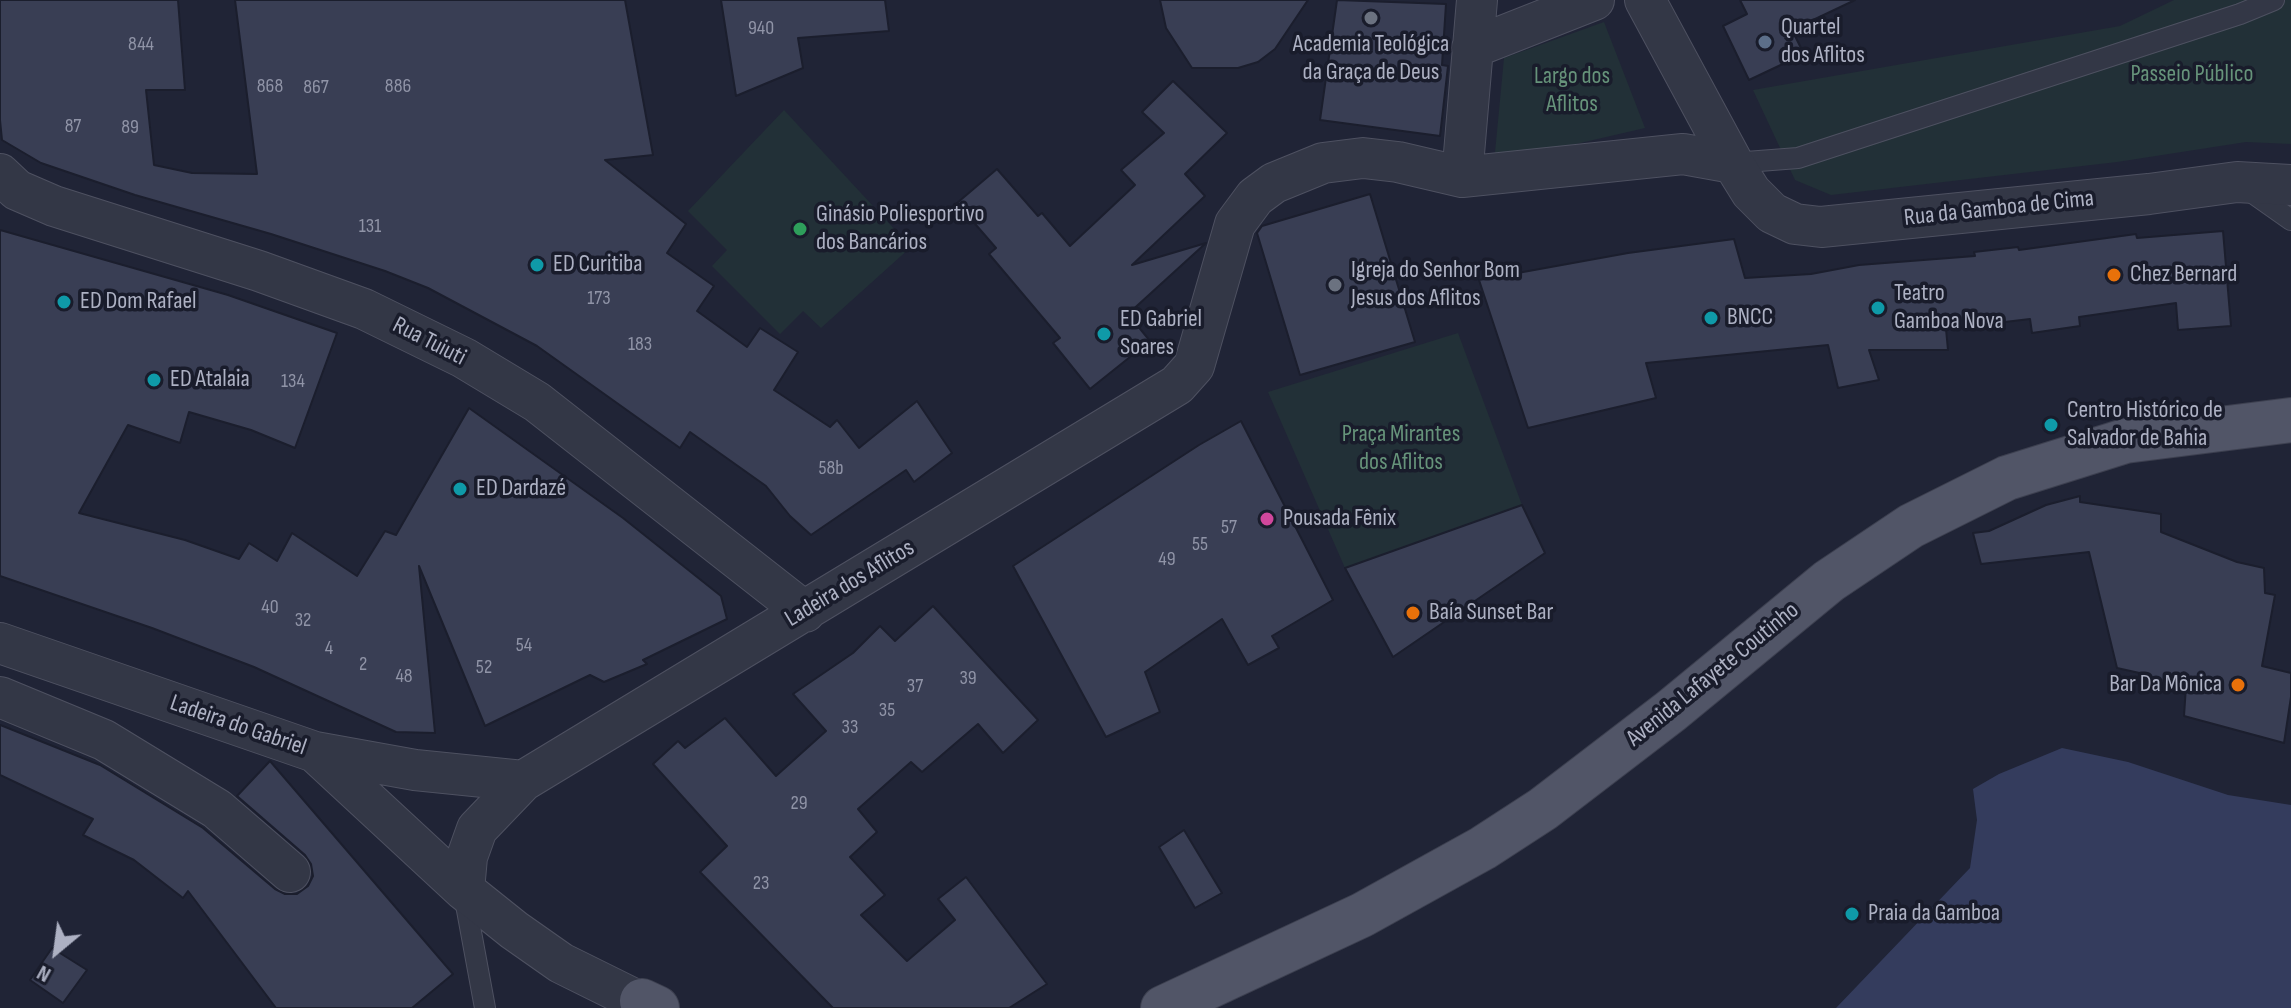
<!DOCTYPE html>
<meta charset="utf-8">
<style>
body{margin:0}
#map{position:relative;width:2291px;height:1008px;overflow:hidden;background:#202436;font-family:"Sofia Sans Condensed",sans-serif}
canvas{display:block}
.north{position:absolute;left:16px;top:912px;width:80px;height:80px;-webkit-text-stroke:6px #191c2b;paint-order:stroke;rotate:209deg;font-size:22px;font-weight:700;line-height:32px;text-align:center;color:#adb1c3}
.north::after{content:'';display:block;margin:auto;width:28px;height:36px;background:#adb1c3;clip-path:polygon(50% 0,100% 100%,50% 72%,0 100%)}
</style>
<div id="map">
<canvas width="2291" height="1008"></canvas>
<div class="north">N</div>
</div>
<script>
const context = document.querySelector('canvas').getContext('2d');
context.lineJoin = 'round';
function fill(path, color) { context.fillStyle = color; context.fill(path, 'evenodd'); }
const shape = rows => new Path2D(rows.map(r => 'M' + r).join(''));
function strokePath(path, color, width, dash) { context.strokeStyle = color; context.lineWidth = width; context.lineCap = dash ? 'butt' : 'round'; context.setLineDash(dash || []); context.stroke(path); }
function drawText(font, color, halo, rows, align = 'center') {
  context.font = font + ' "Sofia Sans Condensed",sans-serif'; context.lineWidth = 7; context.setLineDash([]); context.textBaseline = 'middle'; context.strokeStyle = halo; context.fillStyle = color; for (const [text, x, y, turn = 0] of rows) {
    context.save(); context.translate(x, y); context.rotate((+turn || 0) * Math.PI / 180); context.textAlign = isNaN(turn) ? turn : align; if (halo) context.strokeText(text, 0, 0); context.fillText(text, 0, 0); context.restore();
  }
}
fill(shape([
 [2174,0,2291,0,2291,144,2246,142,2117,162,1831,195,1795,180,1753,90,2120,26],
 [1604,22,1645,128,1494,163,1504,58],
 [784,110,911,247,821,328,803,311,780,334,712,266,727,250,688,211],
 [1458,333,1522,505,1345,568,1268,392]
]), '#223037');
fill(shape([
 [2062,748,2128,762,2228,795,2291,805,2291,1008,1836,1008,1970,868,1977,820,1973,789,1999,774]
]), '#343c5d');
const building = shape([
 [0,0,178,0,185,90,146,90,154,165,192,173,257,174,235,0,625,0,653,155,605,160,686,224,667,253,714,286,697,311,747,347,760,328,798,352,774,390,830,427,837,420,859,448,917,401,952,453,914,482,906,470,811,535,790,516,766,486,690,432,680,448,537,346,428,288,385,271,271,234,135,195,41,163,2,140,0,120,0,0],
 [721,0,885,0,889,31,798,38,803,68,736,96,721,0],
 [1160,0,1308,0,1275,49,1258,62,1238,68,1192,68,1166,28,1160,0],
 [1337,0,1446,4,1442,65,1448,66,1440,136,1320,120,1337,0],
 [1740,0,1855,0,1792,30,1804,54,1749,80,1723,26,1747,14,1740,0],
 [1173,81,1227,133,1185,174,1205,196,1132,265,1206,243,1128,314,1150,341,1090,389,1053,343,1060,338,989,254,996,248,957,203,997,169,1038,216,1042,213,1070,246,1135,185,1121,170,1164,133,1142,112,1173,81],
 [1370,194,1415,342,1300,375,1257,233,1262,226,1370,194],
 [0,230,228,295,337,333,295,448,251,430,189,412,180,443,128,425,79,513,185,540,239,559,249,543,277,561,292,533,357,576,385,531,396,535,469,408,623,518,721,596,727,619,643,660,647,664,604,682,590,675,485,726,419,566,435,733,396,732,254,667,152,628,0,576,0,230],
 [2223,231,2231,326,2178,330,2176,303,2079,317,2080,326,2032,333,2030,319,1946,329,1948,350,1869,350,1879,380,1838,388,1828,345,1646,363,1656,398,1528,428,1479,280,1628,253,1734,239,1745,278,1811,274,1859,265,1975,256,1974,252,2018,247,2019,250,2136,234,2137,238,2223,231],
 [1241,421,1333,600,1272,636,1279,648,1248,665,1222,619,1145,672,1160,712,1106,737,1013,566,1199,445,1241,421],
 [2080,496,2080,502,2161,514,2161,532,2237,562,2264,568,2265,593,2275,595,2262,666,2291,673,2291,697,2284,743,2184,716,2186,686,2145,681,2144,674,2117,668,2089,552,1981,564,1973,533,1989,531,2046,505,2080,496],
 [1522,505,1545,553,1393,657,1345,568,1522,505],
 [933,606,1038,720,1003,753,978,724,922,772,911,762,858,809,877,832,850,857,885,895,861,915,907,961,955,920,938,899,966,877,1047,984,1009,1008,833,1008,700,872,727,846,653,764,678,741,685,748,725,718,776,776,826,731,793,694,853,653,880,626,895,641,933,606],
 [0,725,100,765,203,828,275,889,285,894,297,894,308,886,313,876,311,864,305,855,237,796,270,761,453,974,412,1008,276,1008,188,891,183,898,134,860,83,835,93,819,0,775,0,725],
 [1184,830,1222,893,1195,908,1159,847,1184,830],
 [52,948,87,970,63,1003,30,980,52,948]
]);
fill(building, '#393e54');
strokePath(building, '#1b1e2d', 2);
const lane = shape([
 [1733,163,1798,158,2240,14,2274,0],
 [2247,189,2291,220],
 [464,894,485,1008]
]);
const street = shape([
 [1472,48,1594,0],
 [1733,163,1751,192,1772,213,1795,224,1821,227,2149,194,2237,182,2291,185],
 [0,174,17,190,54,206,259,271,364,309,464,358,537,402,805,612],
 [1462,177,1477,0],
 [0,643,315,752,464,890,514,930,561,963,652,1008],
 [0,697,104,740,217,809,290,872],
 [315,752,415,770,523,781],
 [464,890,467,857,477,829,523,781,1177,385,1194,366,1235,224,1255,197,1274,183,1323,163,1363,158,1398,162,1462,177,1683,154,1733,163,1645,0]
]);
const primary = shape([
 [642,1001,657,1008],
 [1163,1008,1362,915,1483,848,1543,809,1671,711,1829,581,1911,526,2007,478,2125,441,2291,420]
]);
strokePath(lane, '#4e5161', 22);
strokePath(street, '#4e5161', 42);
strokePath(primary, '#3d4050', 46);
strokePath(lane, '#333746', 20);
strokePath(street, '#333746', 40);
strokePath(primary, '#515567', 44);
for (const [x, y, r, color] of [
 [1371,18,8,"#6b7280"],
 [1765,42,8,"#5c6f8a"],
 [800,229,8,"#2e9e5b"],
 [537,265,8,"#0f9aa8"],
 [2114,275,8,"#e8710a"],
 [1335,285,8,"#6b7280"],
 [64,302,8,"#0f9aa8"],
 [1878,308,8,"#0f9aa8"],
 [1711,318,8,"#0f9aa8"],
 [1104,334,8,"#0f9aa8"],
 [154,380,8,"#0f9aa8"],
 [2051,425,8,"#0f9aa8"],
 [460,489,8,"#0f9aa8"],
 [1267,519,8,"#d1479c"],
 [1413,613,8,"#e8710a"],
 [2238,685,8,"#e8710a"],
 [1852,914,8,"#0f9aa8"]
]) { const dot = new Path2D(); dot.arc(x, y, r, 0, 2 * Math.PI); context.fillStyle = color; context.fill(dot); strokePath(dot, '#191c2b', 3); }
drawText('20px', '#9094a7', null, [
 ["940",761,29],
 ["844",141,45],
 ["868",270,87],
 ["886",398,87],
 ["867",316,88],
 ["87",73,127],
 ["89",130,128],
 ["131",370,227],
 ["173",599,299],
 ["183",640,345],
 ["134",293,382],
 ["58b",831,469],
 ["57",1229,528],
 ["55",1200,545],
 ["49",1167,560],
 ["40",270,608],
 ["32",303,621],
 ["54",524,646],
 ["4",329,649],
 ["2",363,665],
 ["52",484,668],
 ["48",404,677],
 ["39",968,679],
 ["37",915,687],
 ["35",887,711],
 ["33",850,728],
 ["29",799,804],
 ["23",761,884]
]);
drawText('24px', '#adb1c3', '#191c2b', [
 ["Quartel",1781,28],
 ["dos Aflitos",1781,56],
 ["Academia Teológica",1371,45,"center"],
 ["da Graça de Deus",1371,73,"center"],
 ["Ginásio Poliesportivo",816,215],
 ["dos Bancários",816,243],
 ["ED Curitiba",553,265],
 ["Igreja do Senhor Bom",1351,271],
 ["Jesus dos Aflitos",1351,299],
 ["Chez Bernard",2130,275],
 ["Teatro",1894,294],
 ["Gamboa Nova",1894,322],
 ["ED Dom Rafael",80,302],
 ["BNCC",1727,318],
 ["ED Gabriel",1120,320],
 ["Soares",1120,348],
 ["ED Atalaia",170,380],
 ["Centro Histórico de",2067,411],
 ["Salvador de Bahia",2067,439],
 ["ED Dardazé",476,489],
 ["Pousada Fênix",1283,519],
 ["Baía Sunset Bar",1429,613],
 ["Bar Da Mônica",2222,685,"right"],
 ["Praia da Gamboa",1868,914]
], 'left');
drawText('24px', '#66937a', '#191c2b', [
 ["Passeio Público",2192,75],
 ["Largo dos",1572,77],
 ["Aflitos",1572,105],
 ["Praça Mirantes",1401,435],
 ["dos Aflitos",1401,463]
]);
drawText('24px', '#adb1c3', '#191c2b', [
 ["Rua da Gamboa de Cima",1999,209,-6],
 ["Rua Tuiuti",429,342,27],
 ["Ladeira dos Aflitos",850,584,-31],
 ["Avenida Lafayete Coutinho",1713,675,-39],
 ["Ladeira do Gabriel",238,726,19]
]);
</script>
